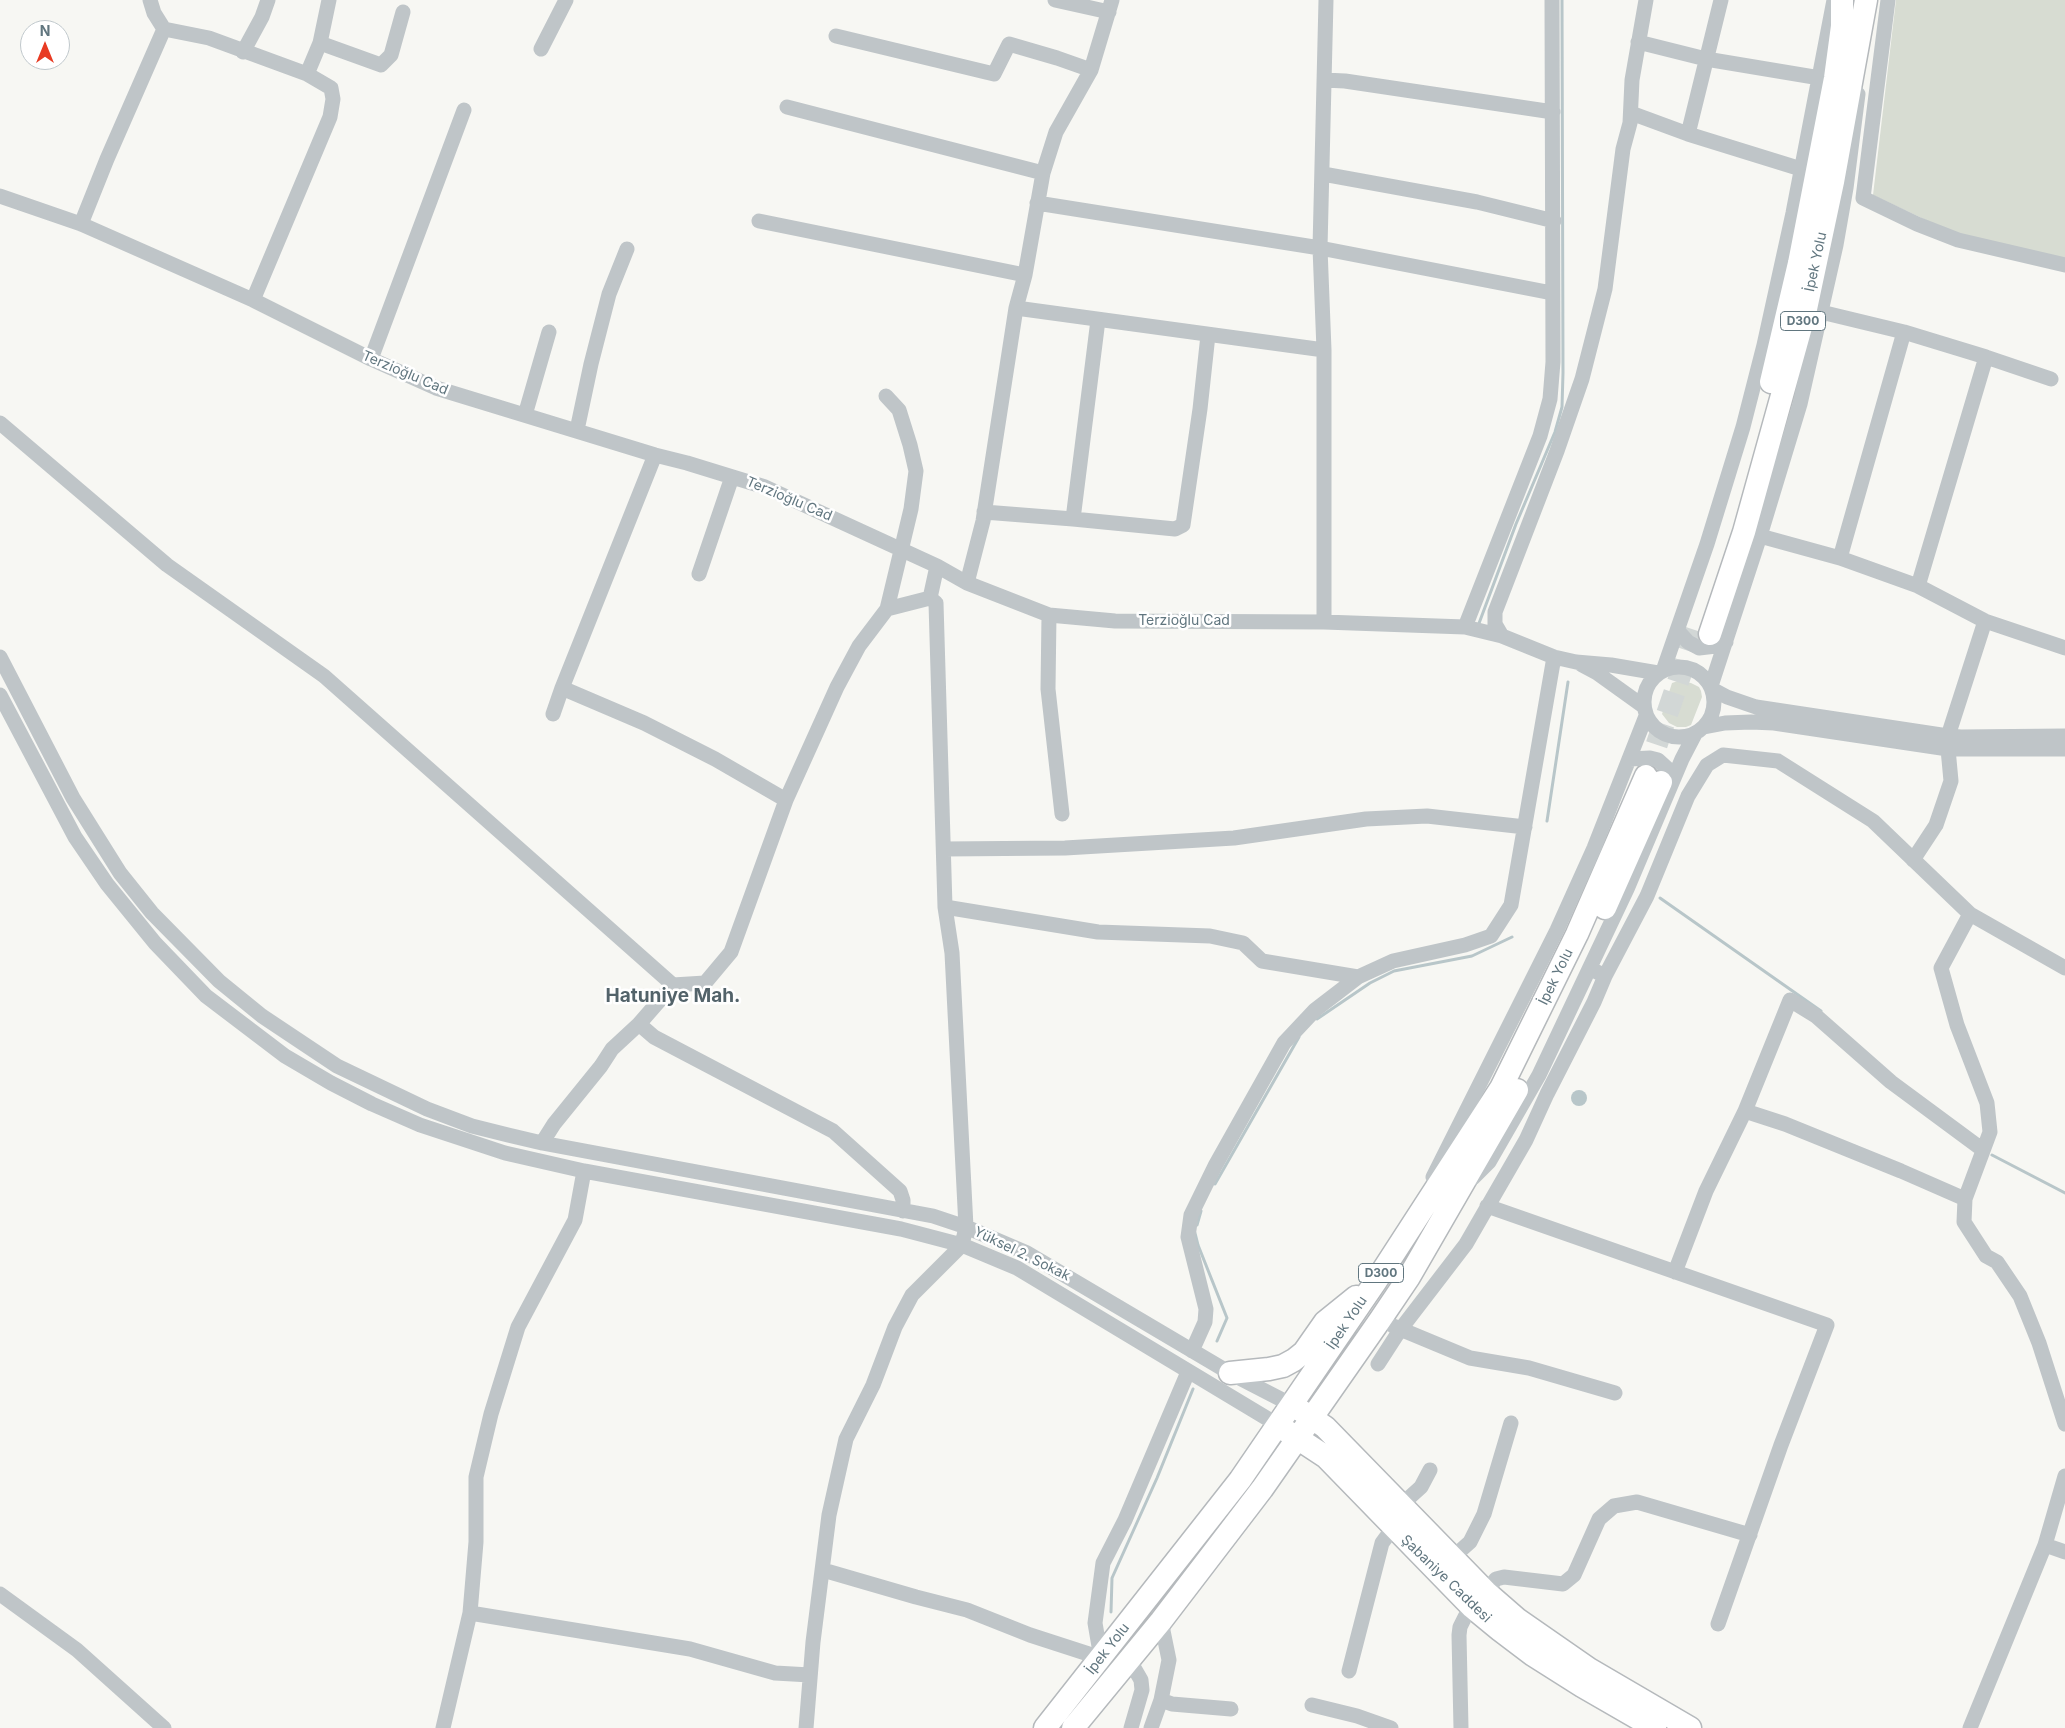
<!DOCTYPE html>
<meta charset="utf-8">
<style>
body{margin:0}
#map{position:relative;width:2065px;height:1728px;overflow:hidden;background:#f7f7f3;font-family:Inter,sans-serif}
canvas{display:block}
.north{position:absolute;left:20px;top:20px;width:50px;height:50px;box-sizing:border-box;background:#fff;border:1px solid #c0c8cc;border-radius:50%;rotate:0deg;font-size:14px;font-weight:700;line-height:20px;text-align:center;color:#61767f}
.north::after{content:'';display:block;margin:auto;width:18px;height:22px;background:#e83b23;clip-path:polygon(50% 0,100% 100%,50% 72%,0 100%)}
</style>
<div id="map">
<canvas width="2065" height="1728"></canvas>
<div class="north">N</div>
</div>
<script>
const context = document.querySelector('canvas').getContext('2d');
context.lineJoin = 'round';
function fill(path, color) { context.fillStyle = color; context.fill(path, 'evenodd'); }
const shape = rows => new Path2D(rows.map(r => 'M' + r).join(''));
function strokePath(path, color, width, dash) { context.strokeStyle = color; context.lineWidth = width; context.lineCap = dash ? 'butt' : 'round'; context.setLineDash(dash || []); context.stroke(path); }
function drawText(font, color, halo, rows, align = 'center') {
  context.font = font + ' Inter,sans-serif'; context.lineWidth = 5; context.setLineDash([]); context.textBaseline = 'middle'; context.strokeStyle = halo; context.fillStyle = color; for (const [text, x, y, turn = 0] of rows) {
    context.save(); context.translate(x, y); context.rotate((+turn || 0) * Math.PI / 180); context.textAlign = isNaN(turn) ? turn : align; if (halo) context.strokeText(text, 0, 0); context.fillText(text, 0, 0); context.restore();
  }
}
fill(shape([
 [1896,0,2065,0,2065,258,1985,248,1873,195],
 [1678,681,1691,683,1699,687,1701,691,1702,697,1691,725,1686,727,1677,727,1669,723,1662,714,1672,683]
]), '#d7dcd2');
fill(shape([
 '1571 1098a8 8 0 1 1 16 0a8 8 0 1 1-16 0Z'
]), '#b8c6c9');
strokePath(shape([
 [1478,626,1516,524,1555,432,1562,407,1563,373,1562,0],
 [1547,821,1568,682],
 [1660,898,1821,1011],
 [1317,1019,1370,983,1394,971,1472,956,1512,937],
 [1992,1155,2065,1193],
 [1215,1184,1299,1037],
 [1197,1225,1201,1211],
 [1195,1233,1198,1245,1227,1318,1217,1341],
 [1111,1612,1112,1578,1157,1478,1193,1389]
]), '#b8c6c9', 3);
strokePath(shape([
 [1646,776,1696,629]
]), '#d2d7d6', 22, [22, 11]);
const highway = shape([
 [1771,382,1799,263,1835,78,1842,26,1842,0],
 [1710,634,1744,532,1806,309,1833,182,1866,0],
 [1605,908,1661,782],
 [1230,1373,1269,1369,1283,1366,1294,1360,1304,1352,1325,1322,1356,1297],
 [1300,1410,1325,1427,1486,1592,1517,1619,1589,1669,1690,1728],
 [1285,1430,1326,1457,1472,1607,1500,1630,1533,1655,1582,1686,1655,1728],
 [1045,1728,1240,1480,1376,1281,1501,1088,1577,934,1646,776],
 [1073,1728,1161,1621,1262,1489,1380,1320,1409,1277,1517,1090]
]);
strokePath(highway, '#b5b9bc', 25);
strokePath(shape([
 [150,0,154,13,164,29,209,38,307,74,331,88,333,99,330,117,253,300],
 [1055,0,1109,12],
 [1888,0,1863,198,1917,224,1958,240,2065,265],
 [836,36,994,74,1009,44,1057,58,1091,70],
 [1638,42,1706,59,1820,78],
 [320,43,381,65,391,55,403,12],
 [541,49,566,0],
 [243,52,262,17,268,0],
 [307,74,320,43,329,0],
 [1324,80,1345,81,1553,112],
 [787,107,1043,173],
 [1631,113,1688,134,1801,169],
 [1688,134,1721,0],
 [1323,174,1477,202,1554,221],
 [0,196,81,224,253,300,371,359,436,388,655,455,687,463,765,487,937,566,967,583,1049,615,1115,621,1324,622,1465,627,1502,636,1554,657,1576,662,1611,665,1658,673],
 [1037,203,1320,248,1552,293],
 [759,221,1025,275],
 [81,224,107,159,164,29],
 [1016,308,1324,350],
 [1821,312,1904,332,1986,357,2051,379],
 [371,359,464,110],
 [525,415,549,332],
 [0,423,167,565,324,676,673,985],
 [577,430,591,364,609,294,627,249],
 [655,455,562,688,644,723,715,759,786,800],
 [984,512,1073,519,1175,529,1183,525,1200,409,1208,335],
 [1073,519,1098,320],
 [1760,536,1840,558,1918,586,1985,621,2065,648],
 [1840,558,1904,332],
 [699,574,732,477],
 [967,583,983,521,1016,308,1025,275,1043,173,1056,132,1091,70,1112,0],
 [1918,586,1986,357],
 [887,609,930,598,937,566],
 [1049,615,1048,689,1062,814],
 [1324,622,1324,350,1320,248,1326,0],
 [1465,627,1540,436,1550,399,1553,362,1552,0],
 [1678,631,1688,642,1699,648,1716,646,1726,642],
 [1502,636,1495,624,1495,612,1557,451,1582,379,1605,289,1623,149,1630,123,1632,80,1646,0],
 [0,657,73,798,120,873,152,913,219,981,262,1016,337,1066,427,1109,472,1126,508,1135,542,1143,933,1216,966,1227,1027,1253,1230,1373,1292,1405],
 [1582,665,1597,673,1643,706],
 '1644 702a35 35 0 1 1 70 0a35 35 0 1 1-70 0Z',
 [1663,671,1707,544,1743,427,1764,345,1793,213,1834,0],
 [1711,686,1760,536,1800,404,1836,245,1846,188,1858,94],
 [1712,689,1727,697,1756,707,1948,736,1961,737,2065,736],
 [0,695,75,837,107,884,155,943,206,996,285,1056,331,1083,372,1104,420,1125,505,1153,584,1171,901,1229,962,1245,1017,1268,1278,1425],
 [553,714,562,688],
 [1704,727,1725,723,1751,722,1774,723,1948,749,2065,749],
 [1948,736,1985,621],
 [1630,759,1650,758,1658,760,1669,770,1674,778],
 [944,849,1065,848,1234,838,1366,819,1427,816,1525,827],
 [1913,860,1936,825,1951,781,1948,749],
 [945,907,1098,932,1210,936,1243,943,1262,961,1358,977],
 [1970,914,1941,968,1957,1025,1987,1103,1990,1132,1965,1199,1964,1222,1986,1256,1997,1262,2020,1296,2039,1343,2065,1424],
 [1591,969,1605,976,1647,896,1688,796,1707,765,1723,755,1778,761,1873,821,1970,914,2065,968],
 [639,1024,654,1037,833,1131,900,1191,903,1200,903,1211],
 [1745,1111,1785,1124,1901,1171,1965,1199],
 [542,1143,554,1124,601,1066,612,1049,639,1024,673,985,705,983,731,952,786,800,837,687,859,646,887,609,911,509,916,471,910,445,899,410,886,396],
 [1433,1177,1557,930,1594,848,1646,716],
 [1473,1178,1489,1162,1539,1075,1627,889,1682,759,1695,734],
 [1487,1206,1827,1325,1781,1445,1718,1624],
 [1675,1272,1706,1191,1745,1111,1790,1000,1816,1016,1891,1082,1983,1150],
 [1393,1326,1470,1358,1529,1368,1615,1393],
 [1192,1351,1205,1322,1206,1309,1188,1237,1191,1215,1215,1166,1284,1043,1315,1010,1358,977,1393,961,1465,945,1491,936,1511,905,1554,657],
 [1378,1364,1400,1330,1466,1244,1526,1140,1547,1094,1594,1002,1605,976],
 [1400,1506,1421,1487,1430,1470],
 [2045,1545,2065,1552],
 [1452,1558,1470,1542,1484,1514,1511,1423],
 [823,1570,916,1597,967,1610,1030,1635,1101,1658,1095,1623,1103,1563,1125,1520,1188,1372],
 [0,1594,77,1650,164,1728],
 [470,1613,690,1649,775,1673,810,1675],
 [1130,1661,1141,1680,1142,1690,1131,1728],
 [1349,1671,1382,1543,1393,1528],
 [1161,1700,1172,1704,1231,1709],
 [1312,1705,1357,1716,1391,1728],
 [443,1728,470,1613,476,1542,476,1477,491,1414,518,1327,575,1220,584,1171],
 [806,1728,813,1642,829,1515,846,1439,873,1385,895,1327,912,1295,962,1245,966,1227,952,953,945,907,936,603,930,598],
 [1151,1728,1161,1700,1169,1660,1161,1621],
 [1461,1728,1459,1635,1460,1627,1465,1617,1496,1579,1504,1577,1563,1584,1574,1575,1599,1519,1614,1506,1637,1502,1750,1535],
 [1970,1728,2045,1545,2065,1476]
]), '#bfc5c8', 15);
strokePath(highway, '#fff', 22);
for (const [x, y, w] of [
 [1803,321,45],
 [1381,1273,45]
]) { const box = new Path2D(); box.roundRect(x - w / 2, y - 9.5, w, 19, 4); context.fillStyle = '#fff'; context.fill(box); strokePath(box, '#61767f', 1); }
drawText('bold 12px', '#61767f', null, [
 ["D300",1803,321],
 ["D300",1381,1273]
]);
drawText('14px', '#61767f', '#fff', [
 ["İpek Yolu",1816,262,-78],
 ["Terzioğlu Cad",405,373,23],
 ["Terzioğlu Cad",789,499,23],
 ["Terzioğlu Cad",1184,621],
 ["İpek Yolu",1556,977,-64],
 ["Yüksel 2. Sokak",1022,1254,26],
 ["İpek Yolu",1347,1323,-56],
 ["Şabaniye Caddesi",1446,1579,44],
 ["İpek Yolu",1108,1649,-52]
]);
drawText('bold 19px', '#53636a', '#fff', [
 ["Hatuniye Mah.",673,996]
]);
</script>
